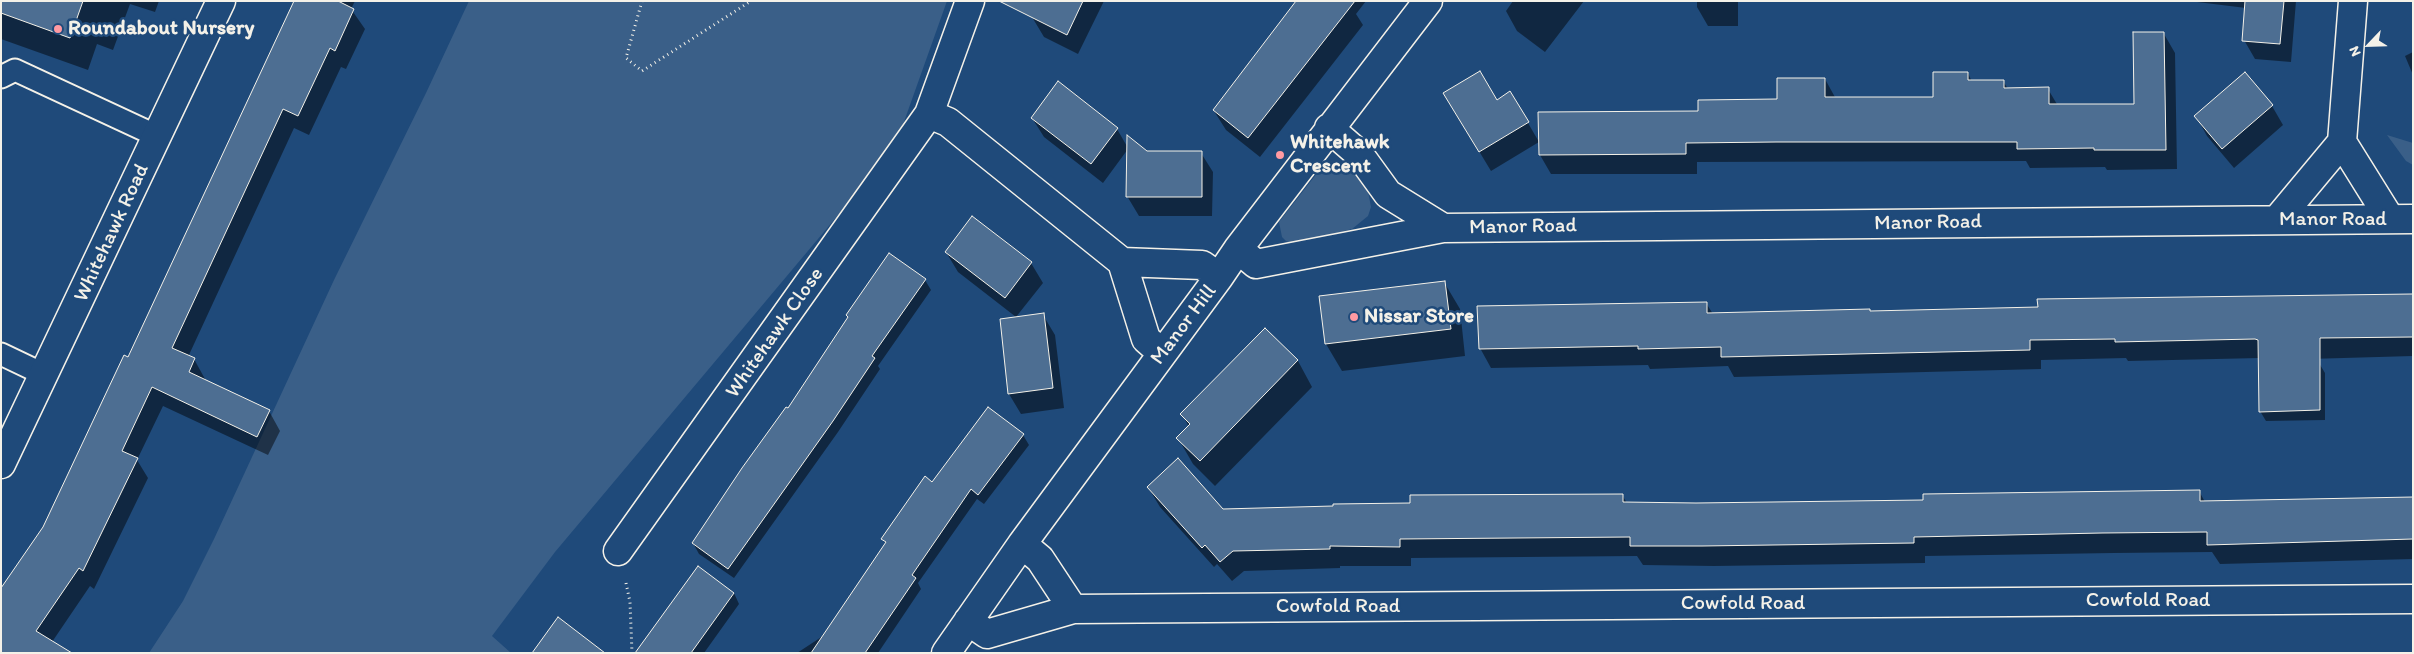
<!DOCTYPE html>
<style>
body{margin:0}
#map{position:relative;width:2414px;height:654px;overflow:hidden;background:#1f4a7a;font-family:Itim,sans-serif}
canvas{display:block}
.frame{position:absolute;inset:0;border:2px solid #f4f1e8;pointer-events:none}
.north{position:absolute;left:2344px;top:20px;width:50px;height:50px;-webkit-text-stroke:4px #1f4a7a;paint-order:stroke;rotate:246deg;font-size:14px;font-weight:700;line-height:20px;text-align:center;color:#f4f1e8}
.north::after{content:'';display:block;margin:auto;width:18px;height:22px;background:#f4f1e8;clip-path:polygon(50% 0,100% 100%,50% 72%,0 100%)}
</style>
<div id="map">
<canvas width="2414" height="654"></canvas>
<div class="frame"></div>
<div class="north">N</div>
</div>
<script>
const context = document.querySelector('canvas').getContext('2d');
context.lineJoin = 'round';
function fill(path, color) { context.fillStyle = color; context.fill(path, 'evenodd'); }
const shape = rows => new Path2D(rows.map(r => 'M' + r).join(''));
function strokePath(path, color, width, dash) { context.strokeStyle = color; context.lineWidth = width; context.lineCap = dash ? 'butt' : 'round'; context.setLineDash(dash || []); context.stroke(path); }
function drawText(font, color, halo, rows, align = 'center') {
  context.font = font + ' Itim,sans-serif'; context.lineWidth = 5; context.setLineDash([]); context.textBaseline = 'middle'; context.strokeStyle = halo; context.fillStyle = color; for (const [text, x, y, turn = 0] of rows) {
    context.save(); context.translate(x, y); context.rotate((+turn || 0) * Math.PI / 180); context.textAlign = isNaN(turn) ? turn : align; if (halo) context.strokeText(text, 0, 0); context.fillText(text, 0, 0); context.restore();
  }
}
fill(shape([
 [469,1,947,1,900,133,886,158,555,552,492,636,511,653,149,653,183,601,214,539,334,280,426,93],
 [2387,135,2413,143,2413,165,2406,161],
 [1335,161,1362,178,1367,186,1371,207,1368,216,1352,229,1294,244,1286,241,1282,237,1279,222,1325,163]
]), '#3a5f88');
fill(shape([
 [1,1,159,1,155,12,130,4,113,50,97,44,88,70,1,39],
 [296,1,355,1,351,9,365,29,346,69,341,67,309,135,294,128,188,357,194,359,205,379,204,381,269,411,280,431,268,455,163,406,137,460,148,478,94,589,90,586,52,642,1,653,44,527,129,359],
 [1040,1,1104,1,1078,54,1044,37,1032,17],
 [1299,1,1366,1,1356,14,1363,25,1260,157,1226,130,1214,111],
 [1513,1,1584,1,1545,52,1517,31,1506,11],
 [1697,1,1738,1,1738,26,1708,26,1697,7],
 [2189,1,2296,1,2291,62,2255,59,2244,40,2246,8],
 [2164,34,2175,53,2177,169,2107,170,2105,167,2030,168,2026,161,1697,162,1697,174,1551,174,1540,155,1699,112,1778,100,1825,79,1836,99,1935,99,1968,73,1972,82,2003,81,2008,89,2048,89,2058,106,2135,105],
 [2413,52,2413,75,2405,56],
 [1496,101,1528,123,1539,142,1491,171,1456,113],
 [2272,106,2283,125,2234,168,2207,136,2196,116],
 [1032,118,1117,129,1128,148,1147,153,1201,153,1213,172,1212,216,1139,216,1127,196,1128,149,1103,183,1044,137],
 [973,218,1031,263,1043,283,1016,317,958,272,946,252],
 [925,280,931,290,878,366,880,369,838,432,734,578,699,554,693,543,788,410],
 [1444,282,1460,309,1465,356,1342,371,1326,344,1320,297],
 [2413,295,2413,356,2309,359,2319,363,2325,373,2325,420,2266,421,2260,411,2260,358,2128,361,2126,358,2041,360,2041,369,1734,377,1728,366,1650,369,1648,365,1491,368,1480,348,1706,303,1713,314,1870,313],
 [1043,315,1055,335,1064,408,1021,414,1009,394,1001,320],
 [1265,330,1298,361,1312,387,1215,486,1193,464,1178,438,1189,427,1182,414],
 [1023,435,1029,445,984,504,977,499,918,583,921,589,878,653,797,653,826,634,886,544,883,539,932,483],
 [1148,487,1222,510,1622,495,1627,503,1696,504,1925,501,2199,491,2205,502,2413,498,2413,559,2220,564,2212,552,2114,553,1925,556,1925,563,1714,566,1643,565,1637,556,1411,558,1411,566,1340,566,1340,568,1244,571,1232,581,1217,564,1214,567,1160,507],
 [734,593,739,604,704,653,682,653]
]), '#0007');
const building = shape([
 [1,1,83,1,70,38,1,13,1,1],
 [294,1,338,1,354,9,335,51,330,48,298,116,283,109,172,348,195,358,189,372,270,410,257,437,152,387,122,451,138,458,83,571,79,568,36,631,72,653,1,653,1,588,43,527,124,355,128,357,294,1],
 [999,1,1083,1,1067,35,999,1],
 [1296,1,1355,1,1248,138,1213,110,1296,1],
 [2245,1,2284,1,2280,44,2242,41,2245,1],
 [2133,32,2164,32,2166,150,2094,150,2094,148,2017,149,2017,142,1776,142,1686,143,1686,154,1539,155,1538,112,1698,111,1698,100,1777,99,1777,78,1825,78,1825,97,1933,97,1933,72,1968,72,1968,80,2004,80,2004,88,2049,87,2049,104,2134,104,2133,32],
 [1480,71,1497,100,1510,91,1529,122,1479,152,1443,93,1480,71],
 [2245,72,2273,105,2222,149,2194,116,2245,72],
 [1058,81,1118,128,1091,164,1031,118,1058,81],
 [1127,135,1147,151,1202,151,1202,197,1126,197,1127,135],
 [972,216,1032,262,1005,298,945,252,972,216],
 [889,253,926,279,872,356,875,358,833,421,728,569,692,543,742,468,786,407,788,408,848,317,846,315,889,253],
 [1445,281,1451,329,1325,344,1319,296,1445,281],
 [2413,294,2413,337,2320,338,2320,410,2259,412,2258,340,2255,339,2115,342,2115,339,2030,340,2030,350,1721,357,1721,347,1638,349,1638,346,1479,349,1477,306,1707,302,1707,313,1870,309,1870,311,2038,307,2037,299,2413,294],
 [1044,313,1053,388,1008,394,1000,319,1044,313],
 [1265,328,1298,360,1200,461,1176,438,1190,424,1180,414,1265,328],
 [988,407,1024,434,978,495,971,489,912,575,916,578,865,653,811,653,886,542,881,539,925,476,932,482,988,407],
 [1178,458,1223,509,1333,506,1333,504,1410,503,1410,495,1623,494,1623,502,1696,503,1923,500,1923,494,2200,490,2200,501,2413,497,2413,539,2207,545,2207,532,2102,533,1914,537,1914,543,1702,546,1630,546,1630,537,1400,539,1400,547,1330,546,1330,549,1233,551,1220,562,1205,545,1202,548,1147,487,1178,458],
 [698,566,734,593,691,653,635,653,698,566],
 [558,617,605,653,532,653,558,617]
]);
fill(building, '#4d6e92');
strokePath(building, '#f4f1e8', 1);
const service = shape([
 [1,77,15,70,157,136],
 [1,354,45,375]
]);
const minor = shape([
 [970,1,929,114,948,122,1122,262,1146,339,1162,353],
 [2353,1,2342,142,2390,219],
 [1329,128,1359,154,1388,194,1443,228],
 [2277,220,2342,142],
 [1238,249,1256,264,1443,228,2413,219],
 [1122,262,1202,265,1219,277],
 [1,464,221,1],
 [1022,544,1040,559,1073,609],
 [618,551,929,114],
 [968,621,987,634,1073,609,2413,599],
 [946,653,1022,544,1219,277,1238,249,1428,1]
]);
strokePath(service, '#f4f1e8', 25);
strokePath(minor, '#f4f1e8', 31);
strokePath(shape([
 [642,1,626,58,642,71,751,1],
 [626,583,630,602,632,653]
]), '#f4f1e8', 3, [1, 4]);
strokePath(service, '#1f4a7a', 21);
strokePath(minor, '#1f4a7a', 28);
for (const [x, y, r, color] of [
 [58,29,5,"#ff9aa2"],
 [1280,155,5,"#ff9aa2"],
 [1354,317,5,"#ff9aa2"]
]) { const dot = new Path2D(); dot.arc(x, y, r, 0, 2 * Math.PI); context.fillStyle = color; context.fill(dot); strokePath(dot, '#1f4a7a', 2); }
drawText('bold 21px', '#f4f1e8', '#1f4a7a', [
 ["Roundabout Nursery",68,29],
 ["Whitehawk",1290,143],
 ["Crescent",1290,167],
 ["Nissar Store",1364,317]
], 'left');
drawText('21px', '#f4f1e8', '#1f4a7a', [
 ["Manor Road",2333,220],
 ["Manor Road",1928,223,-1],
 ["Manor Road",1523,227,-1],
 ["Whitehawk Road",112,233,-65],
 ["Manor Hill",1184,325,-53],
 ["Whitehawk Close",775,333,-55],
 ["Cowfold Road",2148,601],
 ["Cowfold Road",1743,604],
 ["Cowfold Road",1338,607]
]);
</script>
